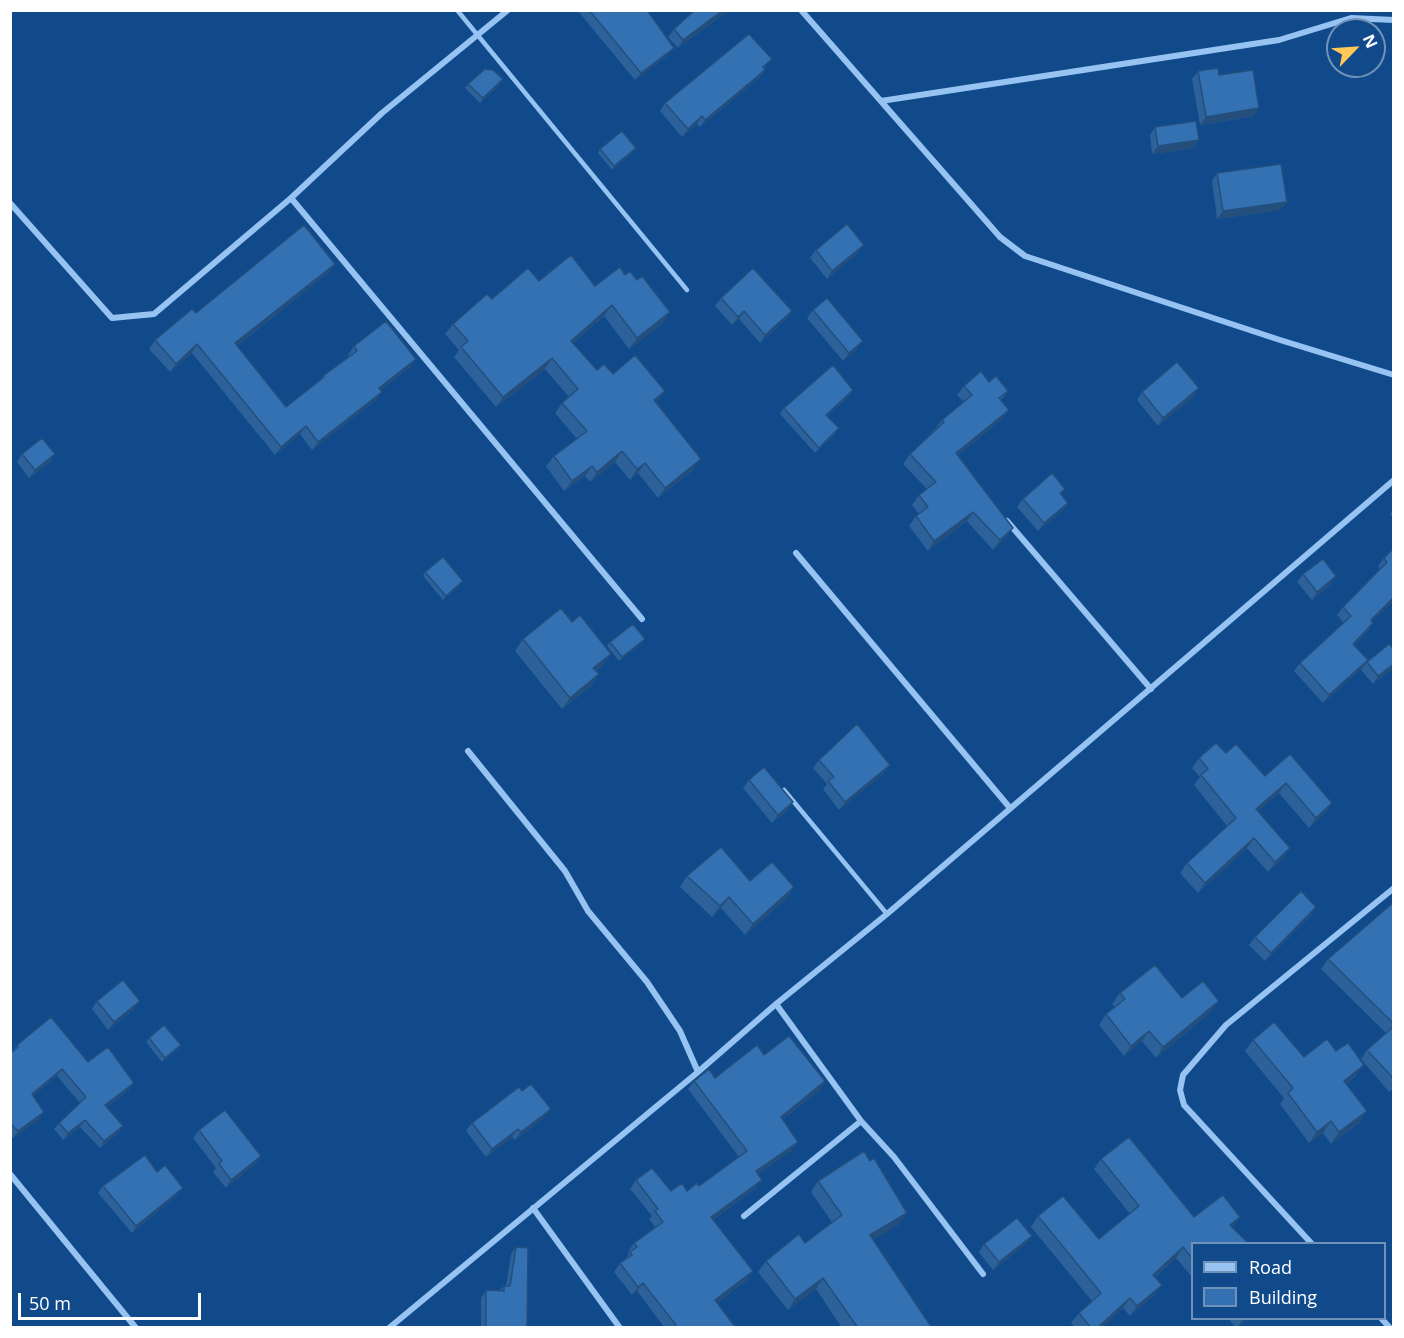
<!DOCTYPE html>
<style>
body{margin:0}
#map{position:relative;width:1404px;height:1338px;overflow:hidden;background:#104a8b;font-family:"Open Sans",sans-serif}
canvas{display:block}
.frame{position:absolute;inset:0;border:12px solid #fff;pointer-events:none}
.legend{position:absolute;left:1191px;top:1242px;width:195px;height:78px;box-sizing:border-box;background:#104a8b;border:2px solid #7092b9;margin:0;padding:8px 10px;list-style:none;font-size:18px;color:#fff}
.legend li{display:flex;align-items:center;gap:12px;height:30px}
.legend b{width:30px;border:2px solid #7092b9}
.north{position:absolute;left:1326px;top:18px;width:60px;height:60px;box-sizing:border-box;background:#104a8b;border:2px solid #7092b9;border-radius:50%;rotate:65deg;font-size:16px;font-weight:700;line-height:24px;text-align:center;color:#fff}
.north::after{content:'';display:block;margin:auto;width:21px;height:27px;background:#ffc958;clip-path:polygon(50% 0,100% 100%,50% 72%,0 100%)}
.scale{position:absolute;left:18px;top:1293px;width:183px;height:27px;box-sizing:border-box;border:3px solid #fff;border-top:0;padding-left:8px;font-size:18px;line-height:21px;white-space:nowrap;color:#fff;-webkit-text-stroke:4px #104a8b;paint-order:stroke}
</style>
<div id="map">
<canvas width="1404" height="1338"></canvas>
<div class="frame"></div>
<ul class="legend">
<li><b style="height:8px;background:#97c3f2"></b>Road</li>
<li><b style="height:16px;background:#3471b3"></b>Building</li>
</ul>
<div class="north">N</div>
<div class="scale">50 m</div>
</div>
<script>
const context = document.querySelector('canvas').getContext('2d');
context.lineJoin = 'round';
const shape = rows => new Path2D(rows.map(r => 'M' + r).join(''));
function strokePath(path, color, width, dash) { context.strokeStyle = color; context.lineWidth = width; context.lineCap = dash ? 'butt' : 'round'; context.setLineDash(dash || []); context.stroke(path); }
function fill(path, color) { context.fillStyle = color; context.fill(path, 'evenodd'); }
strokePath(shape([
 [457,10,687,290],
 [784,790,887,914]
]), '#97c3f2', 4.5);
strokePath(shape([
 [801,10,1000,237,1025,256,1280,340,1394,375],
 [881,101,1279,40,1351,18,1394,20],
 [291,198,642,619],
 [10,203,112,318,154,314,291,198,382,113,508,10],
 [1007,521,1151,689],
 [796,553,1010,808],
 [468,751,565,871,588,911,647,982,680,1031,698,1072],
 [776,1004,861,1121,894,1157,983,1274],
 [10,1174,136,1328],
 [533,1208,620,1328],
 [744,1216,861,1121],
 [1312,1244,1184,1105,1180,1090,1183,1075,1226,1025,1394,888],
 [1381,1318,1390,1328],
 [389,1328,698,1072,776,1004,887,914,1394,480]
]), '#97c3f2', 6);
fill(shape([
 [577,10,647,10,668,55,635,80],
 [695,10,729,10,678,48,668,37,674,29],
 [767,66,764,69,765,70,760,77,700,127,697,124,682,137,660,111,665,103],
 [1198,71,1219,75,1254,116,1200,125,1192,79],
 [503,79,500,84,480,103,465,88,468,84],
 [1155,127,1199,140,1194,148,1152,154,1150,135],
 [600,149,633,152,612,170,598,153],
 [1217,173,1281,210,1217,219,1212,181],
 [816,250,858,253,827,279,810,258],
 [329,272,237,346,286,407,319,381,323,376,349,357,348,355,354,346,416,359,410,367,381,390,376,400,312,450,300,434,275,455,192,353,170,372,149,349,155,340,196,313],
 [539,281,595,286,663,323,629,349,604,316,573,343,597,370,613,374,657,402,656,403,693,470,658,498,638,473,630,480,615,462,590,482,585,476,564,491,546,466,554,456,577,439,555,413,562,403,569,397,545,369,496,407,454,357,459,350,445,334,453,324,492,299],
 [721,298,792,311,786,319,760,343,739,319,732,325,715,306],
 [813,310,857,349,843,361,807,318],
 [989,382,1008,391,1001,400,1009,410,1002,419,958,455,1013,528,1006,537,993,550,967,521,928,551,909,526,916,516,919,514,912,505,919,495,927,489,903,464,910,454,935,429,942,420,964,402,957,395,964,386],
 [853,390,849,396,827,416,839,428,835,434,815,453,780,414,784,408],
 [1142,392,1194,396,1158,426,1137,400],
 [22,454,55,454,50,462,29,478,17,462],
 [1061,495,1068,503,1062,511,1038,531,1017,507,1023,499],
 [1394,509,1394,518,1390,514],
 [1394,548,1394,601,1372,621,1373,623,1368,631,1354,645,1368,660,1362,668,1323,703,1294,671,1300,663,1344,623,1337,615,1343,607,1380,569,1378,566,1384,558],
 [425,572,460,585,443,600,423,576],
 [1303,574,1331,584,1312,600,1297,582],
 [572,622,603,665,596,671,599,674,591,686,562,709,515,651,523,639],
 [610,642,642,643,619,661,607,646],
 [1394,649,1394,668,1373,684,1361,670,1367,662],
 [1226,753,1265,776,1290,754,1332,803,1325,813,1309,828,1279,793,1258,811,1290,848,1283,858,1268,872,1247,848,1198,893,1180,873,1187,863,1227,826,1194,785,1200,777,1192,768,1199,758],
 [819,760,884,773,839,810,823,789,827,784,813,768],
 [749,780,788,810,772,823,743,788],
 [687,876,750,881,794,887,786,899,745,935,721,908,712,917,680,887],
 [1394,902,1394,1088,1389,1092,1361,1059,1367,1050,1386,1033,1321,969,1328,959],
 [1311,915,1265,961,1249,945,1255,937],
 [1120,993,1182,998,1211,1012,1156,1058,1142,1041,1124,1056,1099,1025,1106,1014,1115,1007,1112,1004],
 [97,1001,134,1009,108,1030,92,1009],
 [149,1038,181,1045,178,1049,162,1062,146,1042],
 [1253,1040,1304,1057,1356,1076,1346,1084,1359,1123,1331,1144,1323,1133,1309,1143,1280,1104,1284,1098,1245,1051],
 [17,1045,88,1062,129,1090,107,1107,123,1126,118,1133,100,1148,80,1127,63,1140,54,1129,59,1123,80,1103,57,1076,33,1096,39,1119,13,1138,10,1135,10,1054],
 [764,1055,825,1081,820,1090,782,1120,792,1150,758,1174,756,1188,713,1220,753,1271,747,1280,717,1303,736,1328,665,1328,637,1291,632,1295,614,1272,620,1263,625,1260,629,1254,628,1252,634,1243,655,1227,649,1219,652,1216,630,1189,636,1180,671,1191,687,1191,699,1186,739,1157,688,1089,694,1081,715,1078],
 [545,1117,515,1140,512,1137,486,1157,466,1131,472,1123],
 [199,1130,261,1156,255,1164,226,1188,213,1172,216,1168,193,1138],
 [1101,1159,1194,1217,1240,1217,1232,1227,1192,1244,1192,1277,1176,1258,1155,1277,1154,1295,1130,1316,1123,1308,1101,1328,1075,1328,1071,1323,1079,1313,1092,1301,1031,1227,1038,1216,1099,1239,1130,1214,1094,1169],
 [157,1172,183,1188,178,1194,132,1233,98,1193,103,1186],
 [818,1181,899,1224,873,1240,932,1328,842,1328,816,1289,788,1310,758,1272,766,1261,805,1243,832,1222,811,1192],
 [984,1244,1026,1244,993,1270,979,1252],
 [516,1247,527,1328,481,1328,481,1298,486,1290,500,1290,504,1286,506,1286,511,1254],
 [1228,1318,1247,1318,1237,1328,1236,1328]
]), '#2d619a');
fill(shape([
 [723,10,729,10,678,48,683,40],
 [674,48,668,55,635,80,641,73],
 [765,70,760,77,700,127,705,120],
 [503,79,500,84,480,103,483,98],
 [1259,108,1254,116,1200,125,1206,117],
 [702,116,697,124,682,137,688,129],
 [1199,140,1194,148,1152,154,1158,146],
 [636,148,633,152,612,170,614,166],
 [1287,202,1281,210,1217,219,1223,211],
 [864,245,858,253,827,279,832,271],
 [335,264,329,272,229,352,235,343],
 [612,305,604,316,563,351,571,341],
 [744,311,739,319,732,325,738,317],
 [792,311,786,319,760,343,765,335],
 [670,312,663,323,629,349,637,338],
 [863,341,857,349,843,361,849,353],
 [197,344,192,353,170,372,176,364],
 [552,358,545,369,496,407,503,397],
 [416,359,410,367,373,396,379,388],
 [1199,388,1194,396,1158,426,1163,418],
 [853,390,849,396,822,420,826,415],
 [665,391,657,402,647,410,654,400],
 [382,392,376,400,312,450,318,442],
 [1009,410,1002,419,949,462,956,453],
 [306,426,300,434,275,455,281,447],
 [839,428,835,434,815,453,819,448],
 [622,451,615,462,590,482,597,472],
 [55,454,50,462,29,478,35,470],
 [701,459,693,470,658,498,665,488],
 [645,463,638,473,630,480,637,469],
 [592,466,585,476,564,491,572,481],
 [1068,503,1062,511,1038,531,1044,523],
 [973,512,967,521,928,551,934,541],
 [1013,528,1006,537,993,550,1000,540],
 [1336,576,1331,584,1312,600,1317,592],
 [463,581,460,585,443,600,446,596],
 [1394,597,1394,601,1365,628,1371,620],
 [1373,623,1368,631,1347,652,1353,644],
 [645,639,642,643,619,661,622,657],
 [611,654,603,665,585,679,593,668],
 [1368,660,1362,668,1323,703,1329,695],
 [1394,664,1394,668,1373,684,1378,676],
 [599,674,591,686,562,709,570,698],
 [890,765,884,773,839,810,845,802],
 [1286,783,1279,793,1249,819,1256,809],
 [793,802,788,810,772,823,778,815],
 [1332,803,1325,813,1309,828,1316,818],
 [1254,838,1247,848,1198,893,1205,883],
 [1290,848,1283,858,1268,872,1275,862],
 [794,887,786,899,745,935,753,924],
 [729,897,721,908,712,917,720,906],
 [1316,907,1311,915,1265,961,1271,953],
 [140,1001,134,1009,108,1030,114,1022],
 [1219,1001,1211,1012,1156,1058,1163,1047],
 [1149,1031,1142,1041,1124,1056,1131,1046],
 [181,1045,178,1049,162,1062,165,1058],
 [1364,1065,1356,1076,1336,1092,1344,1081],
 [62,1069,57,1076,27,1101,32,1094],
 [825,1081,820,1090,775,1126,781,1117],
 [134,1083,129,1090,100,1112,105,1105],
 [551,1109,545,1117,515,1140,521,1132],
 [1367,1111,1359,1123,1331,1144,1339,1132],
 [44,1112,39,1119,13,1138,18,1131],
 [85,1120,80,1127,63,1140,68,1133],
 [1331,1121,1323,1133,1309,1143,1317,1132],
 [123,1126,118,1133,100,1148,104,1141],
 [518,1129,512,1137,486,1157,492,1149],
 [798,1142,792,1150,750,1180,756,1171],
 [261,1156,255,1164,226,1188,231,1180],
 [762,1180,756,1188,705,1226,711,1217],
 [183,1188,178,1194,132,1233,136,1226],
 [907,1213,899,1224,863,1246,870,1235],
 [1240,1217,1232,1227,1230,1225],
 [1032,1236,1026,1244,993,1270,999,1262],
 [1183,1247,1176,1258,1145,1285,1153,1275],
 [753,1271,747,1280,709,1309,715,1300],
 [823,1278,816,1289,788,1310,795,1299],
 [643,1283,637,1291,632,1295,638,1287],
 [1162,1285,1154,1295,1130,1316,1137,1306],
 [1130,1298,1123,1308,1101,1328,1097,1328],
 [1243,1318,1247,1318,1237,1328]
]), '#244f7d');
const building = shape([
 [589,10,647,10,674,48,641,73,589,10],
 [695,10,723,10,683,40,674,29,695,10],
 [749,34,772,59,763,67,765,70,705,120,702,116,688,129,665,103,749,34],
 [1218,68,1219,75,1253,70,1259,108,1206,117,1198,71,1218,68],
 [485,69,493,70,503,79,483,98,468,84,485,69],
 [1196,121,1199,140,1158,146,1155,127,1196,121],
 [622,131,636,148,614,166,600,149,622,131],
 [1281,164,1287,202,1223,211,1217,173,1281,164],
 [847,224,864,245,832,271,816,250,847,224],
 [304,225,335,264,235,343,286,407,324,377,323,376,357,351,354,346,386,321,416,359,379,388,382,392,318,442,306,426,281,447,197,344,176,364,155,340,192,309,196,313,304,225],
 [571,255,595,286,620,267,625,275,630,271,637,280,642,276,670,312,637,338,612,305,571,341,597,370,604,364,613,374,635,355,665,391,654,400,701,459,665,488,645,463,637,469,622,451,597,472,592,466,572,481,554,456,587,431,562,403,578,389,552,358,503,397,461,347,468,341,453,324,487,294,492,299,528,268,539,281,571,255],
 [753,268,792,311,765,335,744,311,738,317,721,298,753,268],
 [827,298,863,341,849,353,813,310,827,298],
 [1177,362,1199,388,1163,418,1142,392,1177,362],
 [833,365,853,390,826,415,839,428,819,448,784,408,833,365],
 [981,371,989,382,996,376,1008,391,999,398,1009,410,956,453,1013,528,1000,540,973,512,934,541,916,516,928,507,919,495,936,482,910,454,944,422,942,420,972,395,964,386,981,371],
 [42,438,55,454,35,470,22,454,42,438],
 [1052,473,1065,489,1060,493,1068,503,1044,523,1023,499,1052,473],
 [1394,548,1394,597,1371,620,1373,623,1353,644,1368,660,1329,695,1300,663,1351,616,1343,607,1387,562,1384,558,1394,548],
 [443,557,463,581,446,596,425,572,443,557],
 [1323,559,1336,576,1317,592,1303,574,1323,559],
 [561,608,572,622,580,615,611,654,593,668,599,674,570,698,523,639,561,608],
 [633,624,645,639,622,657,610,642,633,624],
 [1389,644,1394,649,1394,664,1378,676,1367,662,1389,644],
 [857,724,890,765,845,802,828,781,834,777,819,760,857,724],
 [1216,743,1226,753,1236,744,1265,776,1290,754,1332,803,1316,818,1286,783,1256,809,1290,848,1275,862,1254,838,1205,883,1187,863,1236,818,1201,775,1208,769,1199,758,1216,743],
 [764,767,793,802,778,815,749,780,764,767],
 [721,847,750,881,772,862,794,887,753,924,729,897,720,906,687,876,721,847],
 [1301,891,1316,907,1271,953,1255,937,1301,891],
 [1394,902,1394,1024,1328,959,1394,902],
 [1155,965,1182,998,1203,981,1219,1001,1163,1047,1149,1031,1131,1046,1106,1014,1125,999,1120,993,1155,965],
 [123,980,140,1001,114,1022,97,1001,123,980],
 [51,1017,88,1062,108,1047,134,1083,105,1105,123,1126,104,1141,85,1120,68,1133,59,1123,86,1097,62,1069,32,1094,44,1112,18,1131,10,1123,10,1054,18,1047,17,1045,51,1017],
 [1274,1022,1304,1057,1327,1039,1336,1051,1348,1043,1364,1065,1344,1081,1367,1111,1339,1132,1331,1121,1317,1132,1288,1093,1293,1088,1253,1040,1274,1022],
 [164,1025,181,1045,165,1058,149,1038,164,1025],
 [1394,1026,1394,1079,1367,1050,1394,1026],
 [789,1036,825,1081,781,1117,798,1142,756,1171,762,1180,711,1217,753,1271,715,1300,736,1328,673,1328,676,1325,643,1283,638,1287,620,1263,632,1255,630,1252,637,1247,634,1243,663,1222,655,1211,658,1209,636,1180,652,1168,671,1191,682,1183,687,1191,697,1183,699,1186,747,1151,694,1081,709,1069,715,1078,757,1045,764,1055,789,1036],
 [531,1084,551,1109,521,1132,518,1129,492,1149,472,1123,519,1087,522,1091,531,1084],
 [225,1110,261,1156,231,1180,219,1164,222,1161,199,1130,225,1110],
 [1129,1137,1194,1217,1223,1195,1240,1217,1230,1225,1249,1244,1192,1244,1192,1258,1183,1247,1153,1275,1162,1285,1137,1306,1130,1298,1097,1328,1091,1328,1079,1313,1101,1293,1038,1216,1063,1196,1099,1239,1139,1206,1101,1159,1129,1137],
 [864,1151,870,1161,874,1158,907,1213,870,1235,932,1328,858,1328,823,1278,795,1299,766,1261,799,1234,805,1243,842,1215,818,1181,864,1151],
 [145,1155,157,1172,165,1165,183,1188,136,1226,103,1186,145,1155],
 [1017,1218,1032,1236,999,1262,984,1244,1017,1218],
 [516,1247,528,1248,527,1328,486,1328,486,1290,504,1291,504,1286,510,1286,516,1247]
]);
fill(building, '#3471b3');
strokePath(building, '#244f7d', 1.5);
</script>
